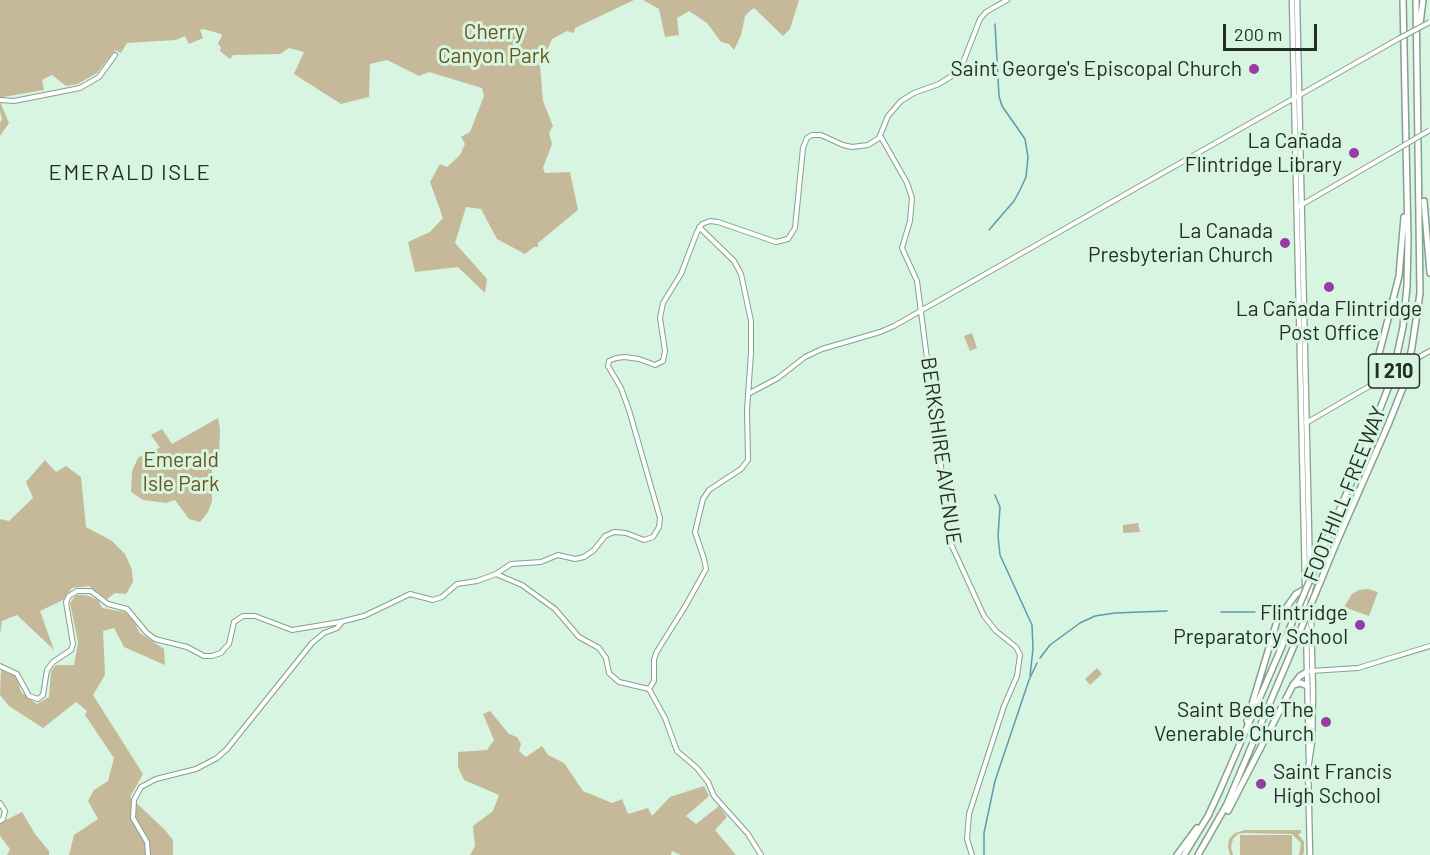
<!DOCTYPE html>
<meta charset="utf-8">
<style>
body{margin:0}
#map{position:relative;width:1430px;height:855px;overflow:hidden;background:#d7f5e0;font-family:Barlow,sans-serif}
canvas{display:block}
.scale{position:absolute;left:1223px;top:24px;width:94px;height:27px;box-sizing:border-box;border:3px solid #232e27;border-top:0;padding-left:8px;font-size:18px;line-height:21px;white-space:nowrap;color:#232e27;-webkit-text-stroke:4px #d7f5e0;paint-order:stroke}
</style>
<div id="map">
<canvas width="1430" height="855"></canvas>
<div class="scale">200 m</div>
</div>
<script>
const context = document.querySelector('canvas').getContext('2d');
context.lineJoin = 'round';
function fill(path, color) { context.fillStyle = color; context.fill(path, 'evenodd'); }
const shape = rows => new Path2D(rows.map(r => 'M' + r).join(''));
function strokePath(path, color, width, dash) { context.strokeStyle = color; context.lineWidth = width; context.lineCap = dash ? 'butt' : 'round'; context.setLineDash(dash || []); context.stroke(path); }
function drawText(font, color, halo, rows, align = 'center') {
  context.font = font + ' Barlow,sans-serif'; context.lineWidth = 6; context.setLineDash([]); context.textBaseline = 'middle'; context.strokeStyle = halo; context.fillStyle = color; for (const [text, x, y, turn = 0] of rows) {
    context.save(); context.translate(x, y); context.rotate((+turn || 0) * Math.PI / 180); context.textAlign = isNaN(turn) ? turn : align; if (halo) context.strokeText(text, 0, 0); context.fillText(text, 0, 0); context.restore();
  }
}
fill(shape([
 [0,0,634,0,575,28,574,33,567,31,552,39,540,66,543,101,553,126,549,133,552,144,543,168,545,173,570,172,578,210,538,243,538,247,534,247,525,254,497,239,481,209,466,207,455,243,487,279,485,293,458,267,415,272,408,242,430,232,443,218,430,182,440,164,447,167,460,155,465,144,461,137,470,132,484,96,482,88,429,72,419,76,387,60,370,64,369,97,341,104,294,74,304,52,289,48,280,54,233,55,230,59,220,51,221,48,218,43,222,36,221,34,203,29,200,30,203,38,189,44,185,36,176,40,127,43,121,53,115,50,97,73,78,84,66,86,52,75,42,80,44,90,3,97,1,104,9,123,0,136,0,123,2,119,0,112],
 [643,0,799,0,790,29,783,36,754,8,751,10,745,16,741,35,734,50,729,44,721,42,707,23,689,11,677,18,679,35,665,37,659,9],
 [972,333,977,348,970,351,964,336],
 [218,418,220,429,219,460,212,464,212,501,208,512,200,522,189,519,175,500,166,503,143,500,131,492,132,471,138,458,145,453,160,448,151,435,162,429,172,444],
 [45,460,56,472,66,466,81,477,86,527,112,541,125,554,132,570,133,582,126,594,115,593,107,599,89,586,72,588,63,600,40,611,54,650,17,615,2,621,0,634,0,519,9,521,33,498,26,482],
 [1138,523,1140,532,1123,533,1123,525],
 [1368,589,1378,592,1369,616,1344,607,1352,594,1359,590],
 [76,595,86,595,98,600,102,608,125,612,133,620,140,633,164,649,165,665,124,647,114,628,103,631,105,675,93,695,143,774,130,797,165,830,173,840,173,855,69,855,74,835,98,819,88,801,94,790,108,781,114,758,85,715,87,711,76,702,43,728,9,706,0,695,1,670,17,676,21,692,37,704,49,697,51,671,56,665,74,665,78,642,70,603],
 [1097,668,1102,674,1090,685,1085,679],
 [490,711,509,734,517,737,521,744,519,751,526,757,542,746,548,755,564,763,583,791,612,803,622,799,628,814,648,808,652,816,670,797,704,786,709,796,686,816,696,824,719,806,727,817,715,830,736,855,681,855,672,851,671,855,470,855,475,846,473,826,493,811,499,795,464,780,458,767,458,752,487,750,494,740,483,714],
 [22,812,35,834,49,851,49,855,7,855,10,849,0,836,0,823],
 [1245,830,1301,830,1301,833,1298,834,1304,842,1304,852,1303,855,1299,855,1301,843,1292,834,1244,833,1238,834,1233,839,1231,847,1233,855,1230,855,1228,847,1229,839,1235,833],
 [1240,835,1292,835,1292,855,1240,855]
]), '#c5b99a');
strokePath(shape([
 [989,230,1014,201,1020,190,1026,177,1028,157,1025,139,1002,106,999,96,995,24],
 [995,495,1000,507,998,536,1000,555,1032,625,1033,649,1030,676],
 [1221,612,1255,612],
 [1040,658,1050,645,1080,623,1095,616,1115,613,1167,611],
 [984,855,984,833,995,781,1029,680,1037,663]
]), '#5d9aaf', 1.5);
const secondary = shape([
 [0,100,14,101,80,88,99,77,115,55],
 [881,137,907,183,912,198,910,221,902,248,917,281,951,544,984,616,996,631,1016,647,1020,655,1017,676,1004,706,969,814,967,839,972,855],
 [1296,208,1396,150],
 [1419,357,1430,351],
 [748,394,778,378,805,357,822,349,880,332,894,326,1398,39],
 [1306,423,1380,380],
 [496,574,522,585,555,609,579,637,599,648,606,658,609,673,619,682,649,689,665,718,677,751,697,768,708,782,714,796,748,834,761,855],
 [0,666,17,674,29,696,38,699,43,695,47,670,53,662,71,650,73,644,66,602,69,596,77,591,91,591,108,604,127,609,147,633,155,639,187,647,204,656,212,656,221,653,225,648,229,644,234,622,243,616,255,616,292,630,340,622,364,616,410,594,433,600,442,597,457,584,477,581,496,574,511,564,541,562,558,555,575,559,584,557,594,550,605,536,614,532,626,533,644,540,653,537,659,527,660,518,629,410,621,388,608,366,609,361,616,358,625,357,639,359,655,365,663,361,665,351,660,318,663,303,681,274,697,232,702,224,710,221,718,222,776,242,788,239,795,228,803,148,807,138,812,135,821,135,843,145,852,147,868,145,879,138,888,116,901,101,914,93,939,84,955,74,964,60,980,19,986,12,1007,0],
 [1311,671,1358,668,1430,646],
 [649,689,654,681,654,660,656,653,686,605,706,569,704,559,695,532,703,499,709,490,741,469,748,460,747,410,751,353,751,321,741,274,734,261,699,227],
 [0,803,5,811,3,819,0,821],
 [148,855,147,842,133,818,134,800,141,787,156,779,196,769,217,758,227,749,312,643,324,633,337,628,342,622]
]);
const primary = shape([
 [1292,0,1309,759],
 [1297,0,1310,577],
 [1310,855,1308,769,1312,742,1313,693,1310,585]
]);
const highway = shape([
 [1420,24,1423,0],
 [1424,201,1430,273],
 [1379,380,1377,370,1378,358,1399,276,1404,217],
 [1324,546,1351,483,1392,378,1403,327,1407,286,1408,238,1403,0],
 [1335,546,1388,425,1404,385,1412,347,1420,293,1416,0],
 [1293,685,1301,683,1307,686],
 [1247,721,1277,621,1296,594,1311,586],
 [1228,811,1293,685,1300,676,1307,672],
 [1177,855,1197,828],
 [1184,855,1208,816,1220,790,1289,630],
 [1198,855,1227,804,1296,641]
]);
strokePath(secondary, '#85a08d', 6);
strokePath(primary, '#85a08d', 7);
strokePath(highway, '#85a08d', 8);
strokePath(secondary, '#fff', 4);
strokePath(primary, '#fff', 4.5);
strokePath(highway, '#fff', 5);
const secondaryBridge = shape([
 [1398,39,1430,22],
 [1396,150,1430,130],
 [1383,378,1419,357]
]);
const highwayBridge = shape([
 [1289,630,1324,546],
 [1296,641,1335,546]
]);
strokePath(secondaryBridge, '#85a08d', 6, []);
strokePath(highwayBridge, '#85a08d', 8, []);
strokePath(secondaryBridge, '#fff', 4);
strokePath(highwayBridge, '#fff', 5);
for (const [x, y, r, color] of [
 [1254,69,6,"#973ca6"],
 [1354,153,6,"#973ca6"],
 [1285,243,6,"#973ca6"],
 [1329,287,6,"#973ca6"],
 [1360,625,6,"#973ca6"],
 [1326,722,6,"#973ca6"],
 [1261,784,6,"#973ca6"]
]) { const dot = new Path2D(); dot.arc(x, y, r, 0, 2 * Math.PI); context.fillStyle = color; context.fill(dot); strokePath(dot, '#d7f5e0', 2); }
for (const [x, y, w] of [
 [1394,371,51]
]) { const box = new Path2D(); box.roundRect(x - w / 2, y - 17, w, 34, 4.5); context.fillStyle = '#d7f5e0'; context.fill(box); strokePath(box, '#232e27', 1.5); }
drawText('bold 20px', '#232e27', null, [
 ["I 210",1394,371]
]);
drawText('21px', '#695419', '#d7f5e0', [
 ["Cherry",494,32],
 ["Canyon Park",494,56],
 ["Emerald",181,460],
 ["Isle Park",181,484]
]);
drawText('21px', '#232e27', '#d7f5e0', [
 ["Saint George's Episcopal Church",1242,69],
 ["La Cañada",1342,141],
 ["Flintridge Library",1342,165],
 ["La Canada",1273,231],
 ["Presbyterian Church",1273,255],
 ["La Cañada Flintridge",1329,309,"center"],
 ["Post Office",1329,333,"center"],
 ["Flintridge",1348,613],
 ["Preparatory School",1348,637],
 ["Saint Bede The",1314,710],
 ["Venerable Church",1314,734],
 ["Saint Francis",1273,772,"left"],
 ["High School",1273,796,"left"]
], 'right');
drawText('21px', '#232e27', '#d7f5e0', [
 ["BERKSHIRE AVENUE",941,451,82],
 ["FOOTHILL FREEWAY",1345,494,-68]
]);
context.letterSpacing = '1.5px';
drawText('22px', '#232e27', '#d7f5e0', [
 ["EMERALD ISLE",130,173]
]);
context.letterSpacing = '0px';
</script>
